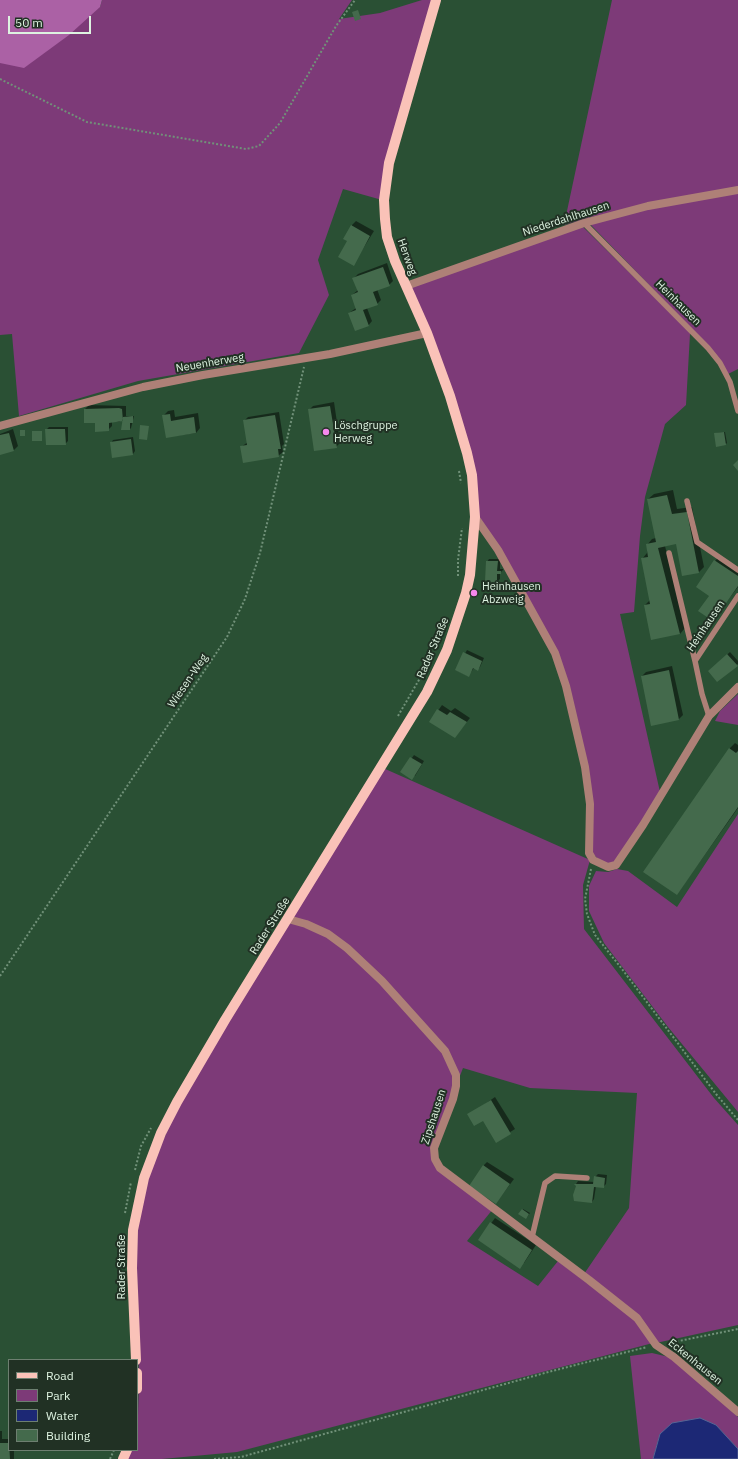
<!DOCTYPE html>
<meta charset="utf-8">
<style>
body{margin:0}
#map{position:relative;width:738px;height:1459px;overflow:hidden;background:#2a5034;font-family:"IBM Plex Sans",sans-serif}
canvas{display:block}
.legend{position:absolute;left:8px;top:1359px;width:130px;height:92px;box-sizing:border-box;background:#213124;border:1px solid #6d7f70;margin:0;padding:5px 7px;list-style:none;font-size:12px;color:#def3e1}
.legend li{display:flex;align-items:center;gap:8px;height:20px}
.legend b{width:20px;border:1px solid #6d7f70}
.scale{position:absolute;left:8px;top:16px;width:83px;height:18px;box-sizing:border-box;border:2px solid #def3e1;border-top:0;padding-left:5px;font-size:12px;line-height:14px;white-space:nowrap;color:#def3e1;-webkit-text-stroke:3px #213124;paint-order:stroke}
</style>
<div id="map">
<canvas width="738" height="1459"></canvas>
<ul class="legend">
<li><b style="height:5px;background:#fac2b8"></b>Road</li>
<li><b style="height:11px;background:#7d3a78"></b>Park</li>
<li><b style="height:11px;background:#1c2875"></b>Water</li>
<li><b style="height:11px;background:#446a4c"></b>Building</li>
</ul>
<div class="scale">50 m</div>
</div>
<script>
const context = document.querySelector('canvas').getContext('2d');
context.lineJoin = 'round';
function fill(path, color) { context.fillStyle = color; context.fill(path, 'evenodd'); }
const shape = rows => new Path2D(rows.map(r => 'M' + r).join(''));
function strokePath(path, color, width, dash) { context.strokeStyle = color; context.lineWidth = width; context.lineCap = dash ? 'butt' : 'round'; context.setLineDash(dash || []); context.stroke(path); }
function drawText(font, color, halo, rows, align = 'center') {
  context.font = font + ' "IBM Plex Sans",sans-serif'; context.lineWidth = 4; context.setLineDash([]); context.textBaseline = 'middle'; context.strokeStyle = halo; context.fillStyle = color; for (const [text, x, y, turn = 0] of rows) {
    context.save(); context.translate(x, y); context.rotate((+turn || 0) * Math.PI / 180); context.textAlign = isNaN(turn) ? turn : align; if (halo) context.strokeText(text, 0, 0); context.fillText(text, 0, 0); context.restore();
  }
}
fill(shape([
 [0,0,100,7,102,0,352,0,339,19,380,13,422,0,433,0,382,200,343,189,318,260,329,295,299,353,138,381,19,416,12,334,0,335],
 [612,0,738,0,738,187,591,217,564,225],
 [738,193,738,369,728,374,693,330,589,223,649,207],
 [581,225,690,332,690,334,686,405,665,424,645,497,640,536,634,612,620,614,660,792,615,864,608,865,600,861,591,852,591,804,556,652,477,514,474,476,409,288],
 [738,694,738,725,715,721,720,711],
 [383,768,590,860,583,885,584,929,714,1098,738,1125,738,1325,656,1343,638,1317,584,1274,629,1208,637,1093,530,1088,463,1068,456,1086,434,1159,493,1209,467,1241,538,1286,558,1261,636,1319,653,1343,237,1452,162,1459,127,1459,130,1450,137,1450,139,1380,136,1230,147,1178,179,1103],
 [738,814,738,1112,668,1027,604,943,589,911,589,886,596,871,608,872,617,869,628,871,677,907],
 [652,1353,673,1358,738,1417,738,1449,716,1425,660,1434,653,1459,641,1459,630,1356]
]), '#7d3a78');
fill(shape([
 [0,0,102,0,100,7,69,35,24,68,0,63]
]), '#ab61a5');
const water = shape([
 [700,1418,716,1425,738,1449,738,1459,653,1459,660,1434,672,1423,700,1418]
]);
fill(water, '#1c2875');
strokePath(water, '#566595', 1);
fill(shape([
 [356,221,374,231,353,265,348,241,352,225],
 [387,263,393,281,389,285,377,289,381,300,377,304,367,308,372,321,368,326,349,313,356,308,352,295,358,290,354,278,358,274],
 [334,402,340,443,336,447,309,410,313,406],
 [89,405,126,406,126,416,134,416,131,428,130,429,124,418,119,422,112,422,112,426,108,430,96,422,85,409],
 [174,410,175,417,198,413,200,428,196,433,167,437,163,416,168,411],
 [279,412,284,444,282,446,283,452,278,456,241,447,248,442,244,421,248,417],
 [49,427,68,427,68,441,65,444,46,430],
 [13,429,18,446,14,450,0,454,0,434],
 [725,432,727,443,726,444,716,433],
 [133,437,135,451,133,454,111,443,113,440],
 [673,490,677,509,692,507,704,567,699,572,676,543,665,546,685,628,680,634,645,605,650,600,642,559,647,553,647,545,652,539,656,538,648,499,654,494],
 [719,557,738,570,738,587,724,605,710,595,715,561],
 [489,559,500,559,500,569,503,569,503,570,500,573,500,579,497,582,487,562],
 [467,650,484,658,480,667,478,669,474,668,468,676,456,670],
 [730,652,738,661,738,664,718,680,709,671],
 [672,666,683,715,679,719,652,725,642,676,646,672],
 [442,705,451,711,455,708,470,718,462,728,430,722],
 [735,743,738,745,738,808,677,894,729,749],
 [414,755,424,761,415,776,402,772],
 [495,1097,515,1129,496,1141,483,1119,469,1115],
 [487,1162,514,1179,496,1203,483,1166],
 [598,1174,607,1175,606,1184,603,1187,596,1186,594,1199,592,1202,576,1184,578,1181,595,1182,595,1177],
 [523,1209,530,1213,527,1217,522,1210],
 [495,1218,536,1245,524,1263,479,1240],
 [0,1431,2,1431,2,1439,9,1439,9,1450,14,1450,14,1459,0,1459]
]), '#0007');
fill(shape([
 [358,10,361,19,355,21,352,12],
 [351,225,370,236,354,266,338,257,347,241,343,239],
 [383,267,390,286,373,292,378,305,363,310,369,326,355,331,348,313,356,310,351,295,358,292,352,278],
 [330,406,337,448,314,451,308,409],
 [119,408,122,409,123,421,109,423,109,431,95,432,95,423,84,423,84,409],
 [170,414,171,421,194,417,196,433,166,438,162,415],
 [275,415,281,449,278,449,279,457,243,463,240,446,247,445,243,420],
 [133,416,133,423,130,423,130,430,121,430,123,417],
 [140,425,149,426,147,440,139,439],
 [45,429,65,429,66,445,46,445],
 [20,430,25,430,25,436,20,436],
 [32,431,42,431,42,441,32,441],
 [724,432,726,445,716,447,714,433],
 [9,433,14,451,0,455,0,435],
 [131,439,133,455,112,458,110,442],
 [738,460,738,471,733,465],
 [667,495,672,514,687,512,699,573,682,576,676,544,658,548,680,634,651,640,644,605,650,604,641,558,648,557,646,544,656,542,647,499],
 [714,560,738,576,738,586,724,606,722,604,710,619,698,611,709,596,696,587],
 [486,561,498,561,497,571,501,571,501,574,497,574,497,583,485,582],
 [463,652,482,661,478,671,473,668,469,677,455,670],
 [727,654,738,666,717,682,708,671],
 [669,670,679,720,651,726,641,676],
 [437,709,447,715,450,712,467,722,455,738,429,722],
 [729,748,736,753,738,751,738,807,677,895,643,872],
 [410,757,422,764,412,780,400,772],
 [491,1100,511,1134,496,1143,483,1121,474,1126,467,1114],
 [483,1165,510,1184,496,1204,469,1186],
 [594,1176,605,1178,604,1188,594,1187,592,1203,574,1201,573,1195,576,1186,574,1184,593,1184],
 [522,1209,529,1214,526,1219,518,1214],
 [490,1222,532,1250,520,1269,478,1240],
 [0,1443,9,1443,10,1459,0,1459]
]), '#446a4c');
strokePath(shape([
 [0,79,87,122,246,149,259,146,280,123,336,26,355,0],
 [459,471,461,483],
 [458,576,458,560,462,528],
 [398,716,427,666],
 [591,869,585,899,587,914,595,935,622,969,716,1094,738,1120],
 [0,976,227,637,245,599,260,553,304,367],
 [135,1170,141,1146,151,1128],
 [125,1213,131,1182],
 [669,1343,738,1329],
 [110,1459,114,1450],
 [214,1459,241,1457,552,1371,647,1347]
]), '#719179', 2, [2, 2]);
strokePath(shape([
 [584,223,708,348,720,363,730,382,738,411],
 [687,501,697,542,738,570],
 [669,553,695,661],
 [709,716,702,694,695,661,738,596],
 [532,1237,545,1183,555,1176,587,1178]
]), '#ae8077', 5.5);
strokePath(shape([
 [406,286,584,223,648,206,738,190],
 [288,919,306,924,328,934,347,948,382,981,445,1051,456,1075,456,1086,453,1099,434,1148,435,1159,440,1168,589,1280,637,1318,656,1345,674,1357,738,1412]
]), '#ae8077', 8);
strokePath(shape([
 [0,426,143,387,203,375,330,354,427,333],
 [475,517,498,550,555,653,566,686,585,767,590,804,589,853,593,860,608,867,616,865,643,825,709,716,738,687]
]), '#ae8077', 8);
strokePath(shape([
 [136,1360,132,1268,133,1230,144,1178,161,1133,177,1102,225,1020,427,692,447,650,466,593,470,575,475,517,472,475,467,453,450,396,427,333,395,261,387,237,385,219,384,200,389,163,436,0],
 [137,1373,137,1389],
 [123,1459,127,1450]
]), '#fac2b8', 10);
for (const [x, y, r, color] of [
 [326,432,4,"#f688ed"],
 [474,593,4,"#f688ed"]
]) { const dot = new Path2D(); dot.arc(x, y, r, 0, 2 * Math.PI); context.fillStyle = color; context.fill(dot); strokePath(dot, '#213124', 1.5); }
drawText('11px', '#def3e1', '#213124', [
 ["Niederdahlhausen",566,219,-18],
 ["Herweg",407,257,70],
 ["Heinhausen",678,303,45],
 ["Neuenherweg",210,363,-10],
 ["Heinhausen",706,626,-56],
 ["Rader Straße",433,648,-67],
 ["Wiesen-Weg",188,681,-56],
 ["Rader Straße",270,926,-58],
 ["Zipshausen",434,1117,-72],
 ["Rader Straße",122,1267,-90],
 ["Eckenhausen",695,1362,39]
]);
drawText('11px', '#def3e1', '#213124', [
 ["Löschgruppe",334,426],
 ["Herweg",334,439],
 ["Heinhausen",482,587],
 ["Abzweig",482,600]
], 'left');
</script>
